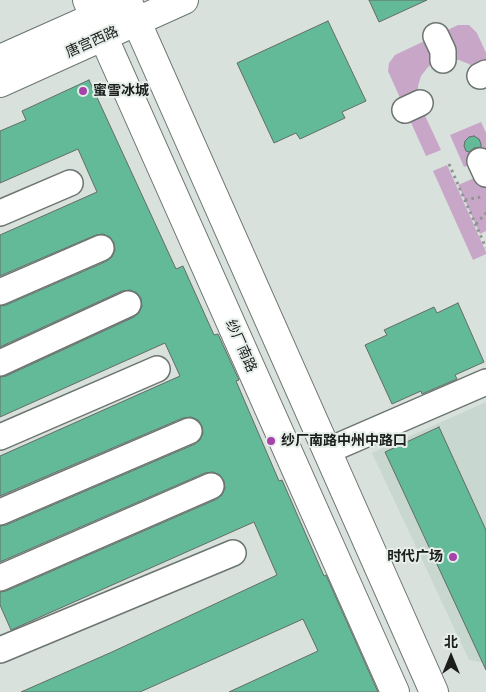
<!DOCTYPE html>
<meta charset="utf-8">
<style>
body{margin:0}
#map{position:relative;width:486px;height:692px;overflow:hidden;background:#d9e1dd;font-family:Raleway,"Noto Sans SC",sans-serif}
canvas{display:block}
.north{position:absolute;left:426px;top:632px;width:50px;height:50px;-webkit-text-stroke:4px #e6eeea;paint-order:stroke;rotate:0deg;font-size:14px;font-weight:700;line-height:20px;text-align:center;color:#1b1e1c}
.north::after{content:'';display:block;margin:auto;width:18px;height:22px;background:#1b1e1c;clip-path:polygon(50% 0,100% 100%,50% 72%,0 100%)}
</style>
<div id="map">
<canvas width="486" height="692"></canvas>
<div class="north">北</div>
</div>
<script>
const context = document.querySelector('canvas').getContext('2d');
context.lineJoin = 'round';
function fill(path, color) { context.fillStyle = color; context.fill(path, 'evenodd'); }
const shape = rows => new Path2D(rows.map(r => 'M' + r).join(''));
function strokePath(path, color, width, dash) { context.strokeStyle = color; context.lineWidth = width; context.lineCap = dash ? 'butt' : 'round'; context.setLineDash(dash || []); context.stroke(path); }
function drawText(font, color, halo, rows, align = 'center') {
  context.font = font + ' Raleway,"Noto Sans SC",sans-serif'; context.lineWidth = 4; context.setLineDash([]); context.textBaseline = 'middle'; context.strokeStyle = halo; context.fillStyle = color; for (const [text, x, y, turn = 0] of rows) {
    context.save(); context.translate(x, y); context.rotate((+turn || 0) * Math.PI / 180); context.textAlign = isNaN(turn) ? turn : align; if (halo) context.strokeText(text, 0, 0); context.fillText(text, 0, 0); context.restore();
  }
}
fill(shape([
 [486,402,486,663,469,660,372,453]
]), '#c8d8d1');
fill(shape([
 [458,25,469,25,477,33,486,53,486,87,477,72,469,64,459,60,448,59,437,61,428,67,421,76,418,86,418,97,421,107,441,150,426,156,388,71,389,63,395,55],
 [481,122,486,133,486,158,464,167,450,135],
 [447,165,486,252,486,254,473,260,433,171],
 [486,173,486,231,480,234,458,185]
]), '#c8a6c8');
const building = shape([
 [369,0,427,0,379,22,369,0],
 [328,21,366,101,342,112,345,118,300,139,296,133,274,143,237,63,328,21],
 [89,80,176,269,183,266,214,335,218,334,239,380,236,381,279,481,282,480,324,576,326,575,378,692,229,692,318,651,303,619,140,692,21,692,112,652,277,575,254,522,11,630,0,605,0,592,6,591,217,499,222,495,225,488,224,481,220,475,213,472,205,473,0,562,0,526,6,525,195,444,200,440,203,433,202,426,198,420,191,417,183,418,0,496,0,456,180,376,165,343,0,417,0,377,6,376,134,317,139,313,142,306,141,298,137,293,130,290,122,291,0,347,0,306,6,305,107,261,112,257,115,250,114,243,110,237,103,234,96,235,0,276,0,235,97,192,78,149,0,183,0,131,26,120,22,111,89,80],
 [474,136,479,139,481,144,481,147,474,148,469,152,466,151,464,146,465,141,469,137,474,136],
 [458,303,484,362,455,375,457,379,422,394,421,391,392,404,365,345,387,335,384,330,434,307,437,313,458,303],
 [439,427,486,530,486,670,385,452,439,427]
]);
fill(building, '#62ba98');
strokePath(building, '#646b68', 1);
const minor = shape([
 [436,36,443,51,443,60],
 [480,76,486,73],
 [405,110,420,103],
 [480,161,486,174],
 [0,213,70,183],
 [0,292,101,248],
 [0,363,128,304],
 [0,437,157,369],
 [327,451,486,382],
 [0,512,189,431],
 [0,578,211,486],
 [0,650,233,553]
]);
const major = shape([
 [87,0,395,692],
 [127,0,434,692],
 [0,59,110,10],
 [0,83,184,0]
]);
strokePath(minor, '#6d7571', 28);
strokePath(major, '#6d7571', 30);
strokePath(shape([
 [449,164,486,248],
 [465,200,481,197],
 [476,224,486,213]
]), '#8f9592', 3, [2.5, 4]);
strokePath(minor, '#fff', 25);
strokePath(major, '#fff', 28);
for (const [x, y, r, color] of [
 [83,91,5,"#a643aa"],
 [271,441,5,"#a643aa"],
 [453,557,5,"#a643aa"]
]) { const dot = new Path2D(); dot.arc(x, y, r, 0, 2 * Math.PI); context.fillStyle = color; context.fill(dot); strokePath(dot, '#e6eeea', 2); }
drawText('14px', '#1b1e1c', '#e6eeea', [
 ["唐宫西路",92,42,-24],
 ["纱厂南路",241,346,66]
]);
drawText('bold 14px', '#1b1e1c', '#e6eeea', [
 ["蜜雪冰城",93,91],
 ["纱厂南路中州中路口",281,441],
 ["时代广场",443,557,"right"]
], 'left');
</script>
